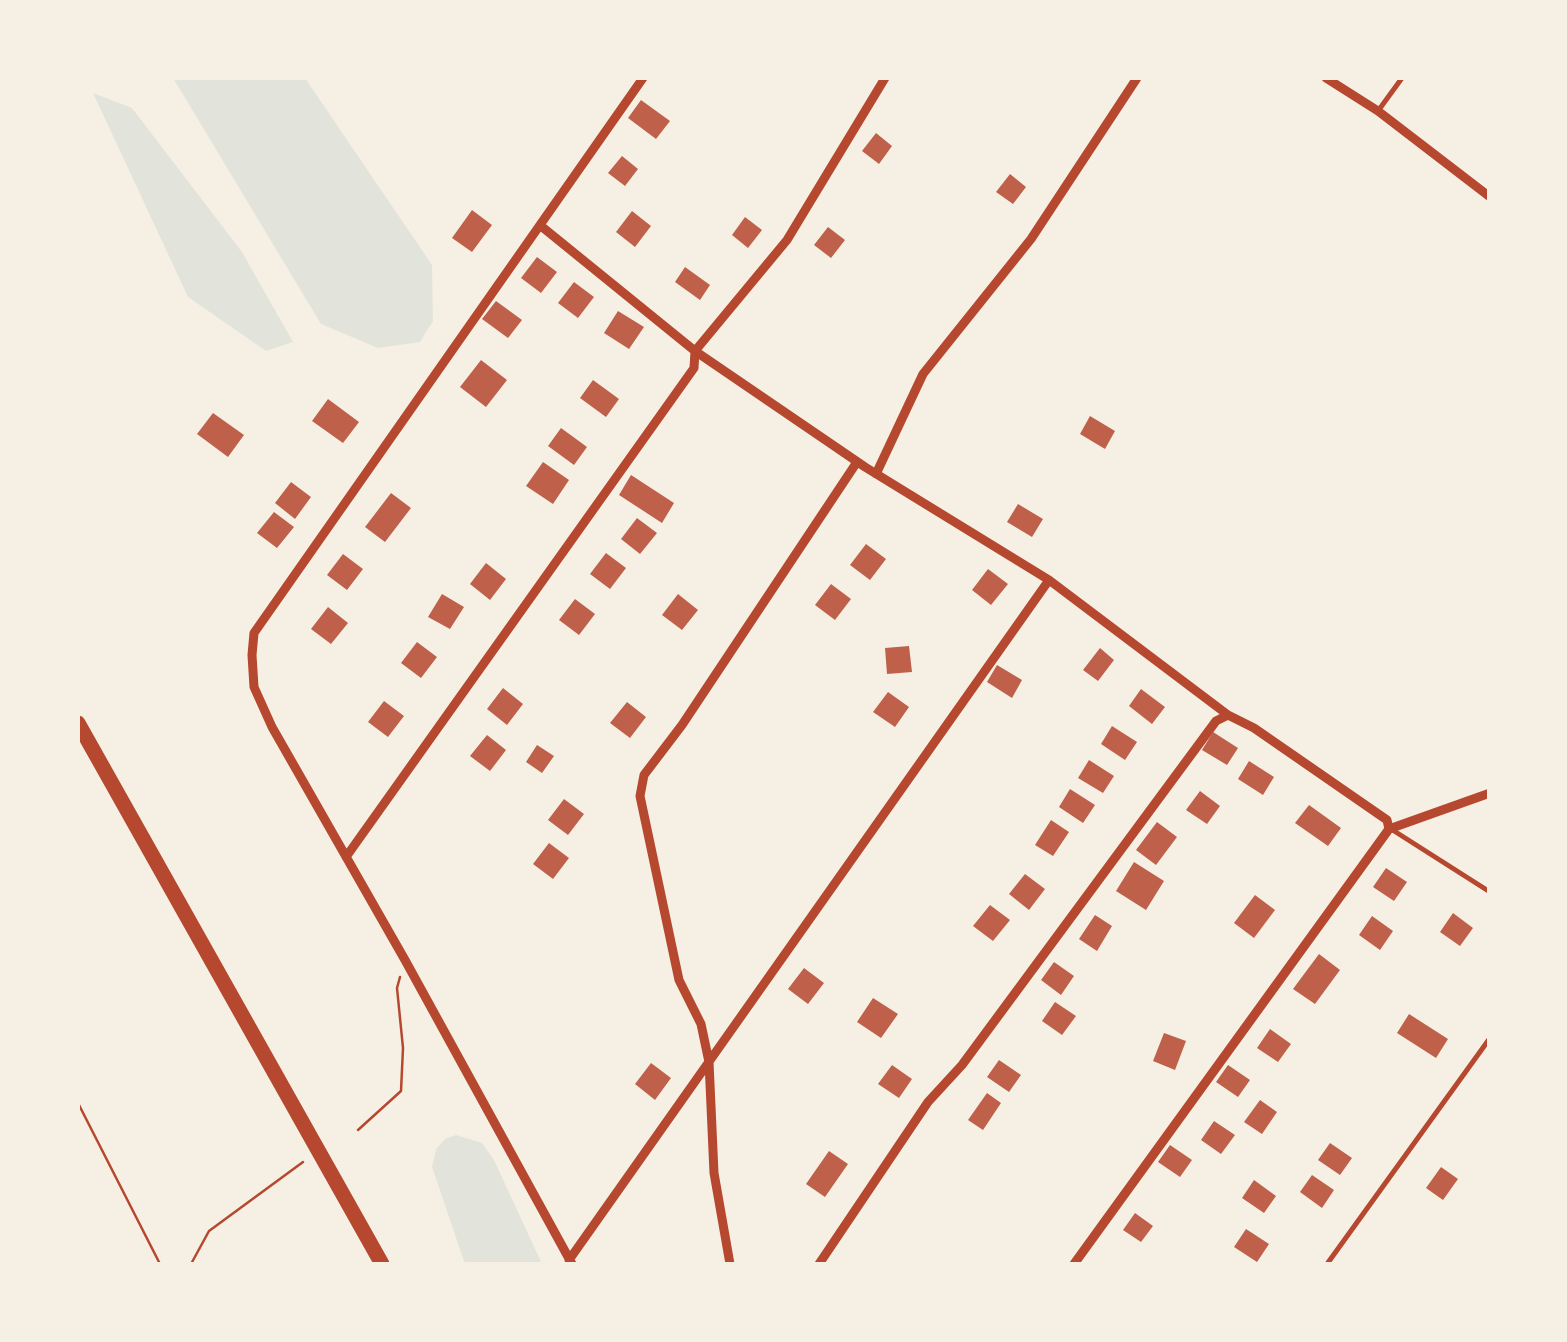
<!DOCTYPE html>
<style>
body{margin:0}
#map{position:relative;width:1567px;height:1342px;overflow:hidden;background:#f6efe4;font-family:"Noto Sans",sans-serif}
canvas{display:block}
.frame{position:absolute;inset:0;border:80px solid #f6efe4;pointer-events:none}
</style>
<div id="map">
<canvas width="1567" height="1342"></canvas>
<div class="frame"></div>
</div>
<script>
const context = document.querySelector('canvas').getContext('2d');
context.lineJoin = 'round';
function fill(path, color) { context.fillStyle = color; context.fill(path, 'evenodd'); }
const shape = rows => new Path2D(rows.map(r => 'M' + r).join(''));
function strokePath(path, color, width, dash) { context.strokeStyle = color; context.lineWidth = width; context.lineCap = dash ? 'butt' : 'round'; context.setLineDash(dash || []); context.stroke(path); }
fill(shape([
 [173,78,305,78,432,265,433,321,420,342,378,348,321,324],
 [93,93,132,108,242,252,293,342,266,351,188,297],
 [456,1135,482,1143,494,1160,542,1264,465,1264,432,1167,436,1149,445,1139]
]), '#e2e4dc');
fill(shape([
 [641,100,670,121,656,139,628,118],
 [876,133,892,146,879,164,862,151],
 [622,156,638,169,625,186,608,173],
 [1010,174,1026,187,1013,204,996,192],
 [472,210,492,225,472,252,452,238],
 [632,211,651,226,635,247,616,232],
 [745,217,762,230,748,248,732,235],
 [828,227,845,240,831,258,814,245],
 [537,257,557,272,541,293,521,278],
 [685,267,710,285,700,300,675,282],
 [574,282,594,297,578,318,558,303],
 [496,301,522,320,508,338,482,319],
 [618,311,644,327,629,349,604,333],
 [481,360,507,380,486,407,460,387],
 [593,380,619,399,606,417,580,398],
 [328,399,359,422,343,443,312,421],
 [213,413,244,435,228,457,197,434],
 [1090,416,1115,431,1105,449,1080,434],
 [561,428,587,447,574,465,548,446],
 [543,462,569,480,553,504,526,486],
 [631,475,674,503,662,523,619,495],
 [291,482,311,497,295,519,275,503],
 [391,493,411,508,385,542,365,527],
 [1018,504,1043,519,1032,537,1007,522],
 [274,512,294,527,277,548,257,533],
 [637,518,657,533,640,554,621,539],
 [866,544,886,559,870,580,850,565],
 [606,553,626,568,610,589,590,574],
 [343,554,363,569,347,590,327,575],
 [486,563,506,579,490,600,470,584],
 [988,569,1008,584,991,605,972,590],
 [831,584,851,599,835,620,815,605],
 [442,594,464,607,450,629,428,617],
 [678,594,698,610,682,630,662,615],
 [575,599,595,614,579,635,559,620],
 [328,607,348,623,331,644,311,629],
 [417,642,437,657,421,678,401,663],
 [909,646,912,672,887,674,885,648],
 [1100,648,1114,660,1098,681,1083,670],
 [997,665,1022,680,1012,698,987,682],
 [503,688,523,704,507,725,487,709],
 [1141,689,1165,707,1152,724,1129,706],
 [888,692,909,707,895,727,873,712],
 [384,701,404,716,388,737,368,722],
 [627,702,646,717,630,738,610,723],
 [1112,726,1137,742,1125,760,1101,744],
 [1213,732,1238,748,1227,765,1202,750],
 [487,735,506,750,490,771,470,756],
 [537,745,554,756,542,773,526,762],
 [1089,760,1114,776,1103,793,1078,778],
 [1249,761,1274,777,1263,795,1238,779],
 [1070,789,1095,805,1083,823,1059,807],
 [1200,791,1220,806,1207,824,1186,810],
 [564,799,584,814,568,835,548,820],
 [1309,805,1341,828,1328,846,1295,823],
 [1051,820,1069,832,1053,856,1035,845],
 [1157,822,1177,837,1156,865,1136,850],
 [549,843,569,858,553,879,533,864],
 [1134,862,1164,881,1146,910,1116,891],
 [1386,868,1407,882,1394,901,1373,887],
 [1025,874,1045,889,1029,910,1009,894],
 [1255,895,1275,910,1254,938,1234,923],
 [990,905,1010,920,993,941,973,926],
 [1453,913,1473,928,1460,946,1440,932],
 [1095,915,1112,926,1097,951,1079,939],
 [1372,916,1393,931,1380,950,1359,935],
 [1319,954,1340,970,1315,1004,1293,989],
 [1054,962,1074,976,1061,995,1041,980],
 [804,968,824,983,808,1004,788,989],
 [873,998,898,1014,881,1038,857,1022],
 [1055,1002,1076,1016,1062,1035,1042,1021],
 [1409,1014,1448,1039,1436,1058,1397,1033],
 [1270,1029,1291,1044,1278,1062,1257,1048],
 [1164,1033,1186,1041,1175,1070,1153,1061],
 [999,1060,1021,1075,1009,1092,987,1077],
 [651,1063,671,1078,655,1100,635,1084],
 [892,1065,912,1079,899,1098,878,1084],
 [1228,1065,1250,1080,1238,1097,1216,1082],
 [987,1093,1001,1103,983,1130,968,1120],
 [1260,1100,1277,1112,1262,1134,1244,1122],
 [1214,1121,1235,1135,1221,1154,1201,1140],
 [1330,1143,1352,1158,1340,1175,1318,1160],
 [1170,1145,1192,1160,1180,1177,1158,1162],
 [829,1151,848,1164,825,1197,806,1184],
 [1441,1167,1458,1179,1443,1200,1426,1188],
 [1312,1175,1334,1190,1322,1208,1300,1192],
 [1254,1180,1276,1196,1264,1213,1242,1198],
 [1135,1213,1153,1226,1141,1242,1123,1230],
 [1246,1229,1269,1244,1257,1262,1234,1247]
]), '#bf614a');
strokePath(shape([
 [78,1103,160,1264],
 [358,1130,401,1091,403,1048,397,988,400,977],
 [191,1264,209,1231,303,1162]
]), '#b5482f', 2.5);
strokePath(shape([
 [1378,111,1402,78],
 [1391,829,1490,892],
 [1327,1264,1490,1038]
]), '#b5482f', 5);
strokePath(shape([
 [885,78,787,240,695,351,865,467,1049,580,1228,715],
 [1326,78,1378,111,1490,197],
 [876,474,923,374,1031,239,1137,78],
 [1389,829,1490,793],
 [346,857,694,368,695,351,541,226],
 [569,1260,1049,580],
 [572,1264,405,960,272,727,254,687,252,655,254,633,643,78],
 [730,1264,714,1173,709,1062,701,1024,679,980,640,796,644,775,682,725,857,462],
 [819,1264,928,1102,962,1065,1216,721,1228,715,1254,728,1387,820,1389,829],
 [1074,1264,1389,829]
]), '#b5482f', 9);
strokePath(shape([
 [78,723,382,1264]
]), '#b5482f', 15);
</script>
